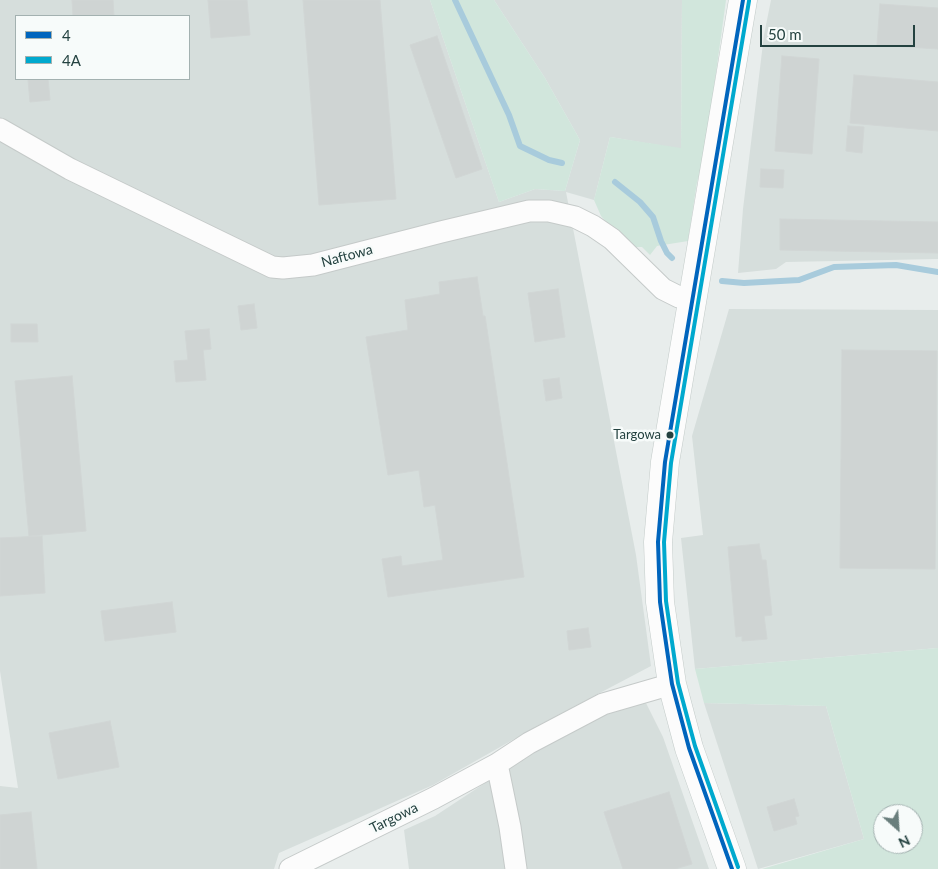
<!DOCTYPE html>
<style>
body{margin:0}
#map{position:relative;width:938px;height:869px;overflow:hidden;background:#e8edec;font-family:Lato,sans-serif}
canvas{display:block}
.legend{position:absolute;left:15px;top:15px;width:175px;height:65px;box-sizing:border-box;background:#f7fbfa;border:1px solid #a3b1b0;margin:0;padding:6px 9px;list-style:none;font-size:15px;color:#244240}
.legend li{display:flex;align-items:center;gap:10px;height:25px}
.legend b{width:25px;border:1px solid #a3b1b0}
.north{position:absolute;left:873px;top:804px;width:50px;height:50px;box-sizing:border-box;background:#f7fbfa;border:1px solid #a3b1b0;border-radius:50%;rotate:154deg;font-size:14px;font-weight:700;line-height:20px;text-align:center;color:#244240}
.north::after{content:'';display:block;margin:auto;width:18px;height:22px;background:#697e7c;clip-path:polygon(50% 0,100% 100%,50% 72%,0 100%)}
.scale{position:absolute;left:760px;top:25px;width:155px;height:22px;box-sizing:border-box;border:2px solid #244240;border-top:0;padding-left:6px;font-size:15px;line-height:18px;white-space:nowrap;color:#244240;-webkit-text-stroke:4px #f7fbfa;paint-order:stroke}
</style>
<div id="map">
<canvas width="938" height="869"></canvas>
<ul class="legend">
<li><b style="height:6px;background:#0065bd"></b>4</li>
<li><b style="height:6px;background:#00a9ce"></b>4A</li>
</ul>
<div class="north">N</div>
<div class="scale">50 m</div>
</div>
<script>
const context = document.querySelector('canvas').getContext('2d');
context.lineJoin = 'round';
function fill(path, color) { context.fillStyle = color; context.fill(path, 'evenodd'); }
const shape = rows => new Path2D(rows.map(r => 'M' + r).join(''));
function strokePath(path, color, width, dash) { context.strokeStyle = color; context.lineWidth = width; context.lineCap = dash ? 'butt' : 'round'; context.setLineDash(dash || []); context.stroke(path); }
function drawText(font, color, halo, rows, align = 'center') {
  context.font = font + ' Lato,sans-serif'; context.lineWidth = 5; context.setLineDash([]); context.textBaseline = 'middle'; context.strokeStyle = halo; context.fillStyle = color; for (const [text, x, y, turn = 0] of rows) {
    context.save(); context.translate(x, y); context.rotate((+turn || 0) * Math.PI / 180); context.textAlign = isNaN(turn) ? turn : align; if (halo) context.strokeText(text, 0, 0); context.fillText(text, 0, 0); context.restore();
  }
}
fill(shape([
 [0,0,430,0,499,202,535,189,565,191,580,140,545,78,494,0,682,0,681,149,610,137,594,200,566,192,636,555,651,666,539,725,433,785,279,853,274,869,0,869,0,786,18,788,0,671],
 [16,16,189,16,189,79,16,79],
 [771,0,938,0,938,259,786,262,776,269,738,273,743,209,764,35],
 [729,309,938,310,938,648,695,669,681,538,703,535,692,436],
 [646,703,663,737,709,869,409,869,404,830,435,816,520,760,582,726,595,715],
 [704,703,826,706,864,839,758,869]
]), '#d6dedc');
fill(shape([
 [430,0,494,0,545,78,580,140,565,191,535,189,499,202],
 [682,0,726,0,704,160,697,182,688,241,657,246,650,255,642,247,634,247,610,226,601,216,594,200,610,137,681,148],
 [938,648,938,869,762,869,864,839,826,706,704,703,695,669],
 [883,814,913,814,913,844,883,844]
]), '#d1e6dc');
strokePath(shape([
 [455,0,509,115,520,146,549,160,562,163],
 [615,182,640,202,653,217,661,241,667,253,672,258],
 [722,281,744,283,799,280,834,267,896,265,938,272]
]), '#a8cbdc', 6);
const building = shape([
 [72,0,113,0,114,16,73,16,72,0],
 [208,0,247,0,250,35,211,38,208,0],
 [303,0,380,0,396,199,319,205,303,0],
 [880,4,938,8,938,49,877,45,880,4],
 [437,36,482,169,456,178,410,45,437,36],
 [782,56,819,59,812,154,775,151,782,56],
 [854,75,938,82,938,131,850,123,854,75],
 [28,79,48,79,50,100,30,102,28,79],
 [848,126,864,127,862,153,846,151,848,126],
 [761,169,784,170,783,188,760,187,761,169],
 [780,219,938,222,938,253,780,250,780,219],
 [477,277,483,316,485,316,524,577,388,597,382,559,401,556,402,566,443,560,435,505,424,507,419,470,388,475,366,337,408,330,405,300,440,294,439,282,477,277],
 [558,289,565,337,535,342,528,293,558,289],
 [254,304,257,328,241,330,238,306,254,304],
 [11,324,37,324,38,342,11,342,11,324],
 [209,329,211,349,203,350,206,380,176,382,174,361,188,360,185,331,209,329],
 [842,350,937,351,935,569,840,568,842,350],
 [72,376,86,531,29,536,15,381,72,376],
 [559,378,562,398,546,401,543,380,559,378],
 [42,536,45,593,0,596,0,538,42,536],
 [759,544,762,560,766,560,772,615,764,616,767,639,742,641,742,636,736,637,728,547,759,544],
 [172,602,176,632,105,641,101,611,172,602],
 [588,628,591,647,569,650,567,631,588,628],
 [110,721,119,767,58,779,49,733,110,721],
 [669,792,692,864,675,869,623,869,604,812,669,792],
 [794,799,799,816,795,817,797,824,774,831,767,807,794,799],
 [31,812,37,869,0,869,0,815,31,812]
]);
fill(building, '#cfd4d3');
strokePath(building, '#d1d6d5', 1);
const street = shape([
 [0,129,70,169,272,267,283,268,313,265,441,232,529,211,549,211,575,217,593,226,612,239,663,289,679,297,693,300],
 [497,764,510,827,516,869],
 [290,869,434,798,497,764,529,743,603,704,672,684]
]);
const secondary = shape([
 [732,869,689,748,672,684,660,602,658,542,665,462,743,0]
]);
strokePath(street, '#c5cac9', 23);
strokePath(secondary, '#c3cbc9', 29);
strokePath(street, '#fcfcfc', 21);
strokePath(secondary, '#fcfcfc', 28);
strokePath(shape([
 [732,869,689,748,672,684,660,602,658,542,665,462,743,0]
]), '#0065bd', 4);
strokePath(shape([
 [738,867,695,746,678,683,666,601,664,542,671,463,749,1]
]), '#00a9ce', 4);
for (const [x, y, r, color] of [
 [670,435,4.5,"#244240"]
]) { const dot = new Path2D(); dot.arc(x, y, r, 0, 2 * Math.PI); context.fillStyle = color; context.fill(dot); strokePath(dot, '#f7fbfa', 2); }
drawText('13px', '#244240', '#f7fbfa', [
 ["Targowa",661,435]
], 'right');
drawText('14px', '#244240', '#f7fbfa', [
 ["Naftowa",347,256,-15],
 ["Targowa",394,818,-26]
]);
</script>
